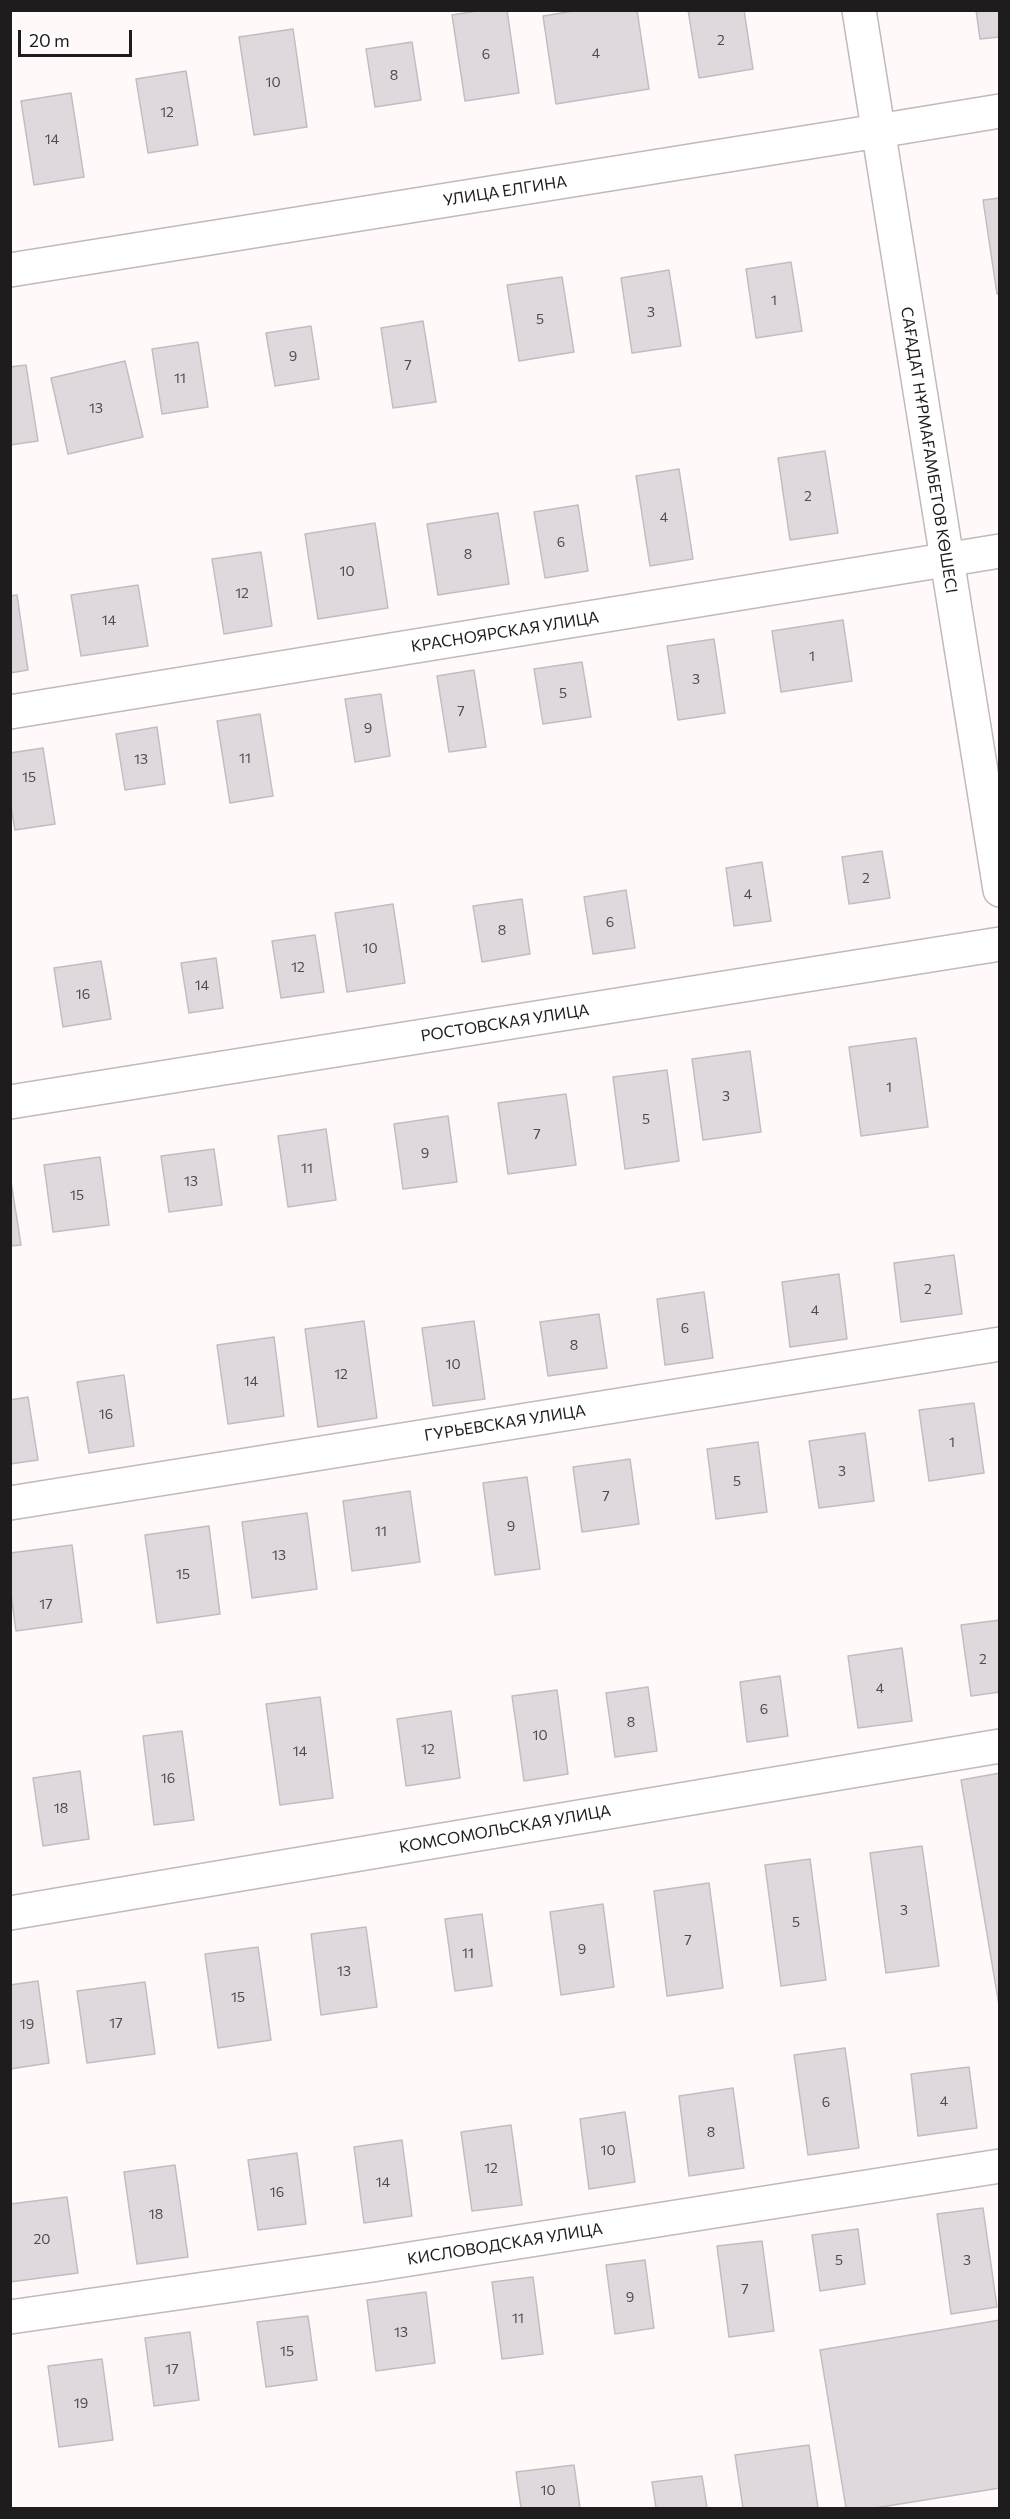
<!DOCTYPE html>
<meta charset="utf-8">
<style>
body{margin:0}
#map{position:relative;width:1010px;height:2519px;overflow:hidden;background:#fff9fa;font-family:Commissioner,sans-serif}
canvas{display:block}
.frame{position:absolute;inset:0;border:12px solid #1f1c1d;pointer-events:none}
.scale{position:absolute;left:18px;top:30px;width:114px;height:27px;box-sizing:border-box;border:3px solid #1f1c1d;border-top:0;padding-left:8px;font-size:18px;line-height:21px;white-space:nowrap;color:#1f1c1d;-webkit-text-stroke:4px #fff;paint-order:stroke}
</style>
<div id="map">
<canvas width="1010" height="2519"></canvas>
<div class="frame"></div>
<div class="scale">20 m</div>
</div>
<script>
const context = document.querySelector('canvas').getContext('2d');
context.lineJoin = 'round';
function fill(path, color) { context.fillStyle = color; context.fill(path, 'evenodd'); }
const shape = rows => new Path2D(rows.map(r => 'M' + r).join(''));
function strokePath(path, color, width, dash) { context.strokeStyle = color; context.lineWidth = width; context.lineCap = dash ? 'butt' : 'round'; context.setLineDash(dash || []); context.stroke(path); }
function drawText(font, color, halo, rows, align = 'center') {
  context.font = font + ' Commissioner,sans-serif'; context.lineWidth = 4.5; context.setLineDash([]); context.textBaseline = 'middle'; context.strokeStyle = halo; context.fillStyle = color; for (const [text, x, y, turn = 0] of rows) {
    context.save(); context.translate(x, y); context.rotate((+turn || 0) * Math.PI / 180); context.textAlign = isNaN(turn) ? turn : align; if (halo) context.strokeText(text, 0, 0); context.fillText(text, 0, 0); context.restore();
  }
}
const building = shape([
 [483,10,507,10,519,93,465,101,452,15,483,10],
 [580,10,637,10,649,89,556,104,543,16,580,10],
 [688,10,744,10,753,69,699,78,688,10],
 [976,10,1000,10,1000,37,980,39,976,10],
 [293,29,307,127,254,135,239,37,293,29],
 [412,42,421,100,375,107,366,49,412,42],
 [186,71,198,145,148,153,136,79,186,71],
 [71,93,84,177,34,185,21,101,71,93],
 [1000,198,1000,294,997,294,983,200,1000,198],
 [791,262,802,331,756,338,746,269,791,262],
 [669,270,681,346,632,353,621,278,669,270],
 [562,277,574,352,519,361,507,285,562,277],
 [423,321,436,402,393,408,381,328,423,321],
 [311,326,319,379,275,386,266,333,311,326],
 [198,342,208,407,162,414,152,349,198,342],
 [125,361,143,437,68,454,51,378,125,361],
 [26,365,38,441,10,445,10,367,26,365],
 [825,451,838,533,790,540,778,458,825,451],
 [679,469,693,559,650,566,636,476,679,469],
 [578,505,588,571,545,578,534,512,578,505],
 [498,513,509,584,438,595,427,524,498,513],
 [375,523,388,608,318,619,305,534,375,523],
 [261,552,272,626,224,634,212,559,261,552],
 [138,585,148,646,81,656,71,595,138,585],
 [17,595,28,670,10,673,10,596,17,595],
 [843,620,852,681,781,692,772,631,843,620],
 [714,639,725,713,678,720,667,646,714,639],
 [582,662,591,717,543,724,534,669,582,662],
 [474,670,486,747,449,752,437,676,474,670],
 [381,694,390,756,355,762,345,699,381,694],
 [260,714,273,796,230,803,217,721,260,714],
 [157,727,165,784,125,790,116,734,157,727],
 [43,748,55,824,15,830,10,801,10,753,43,748],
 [882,851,890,898,849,904,842,857,882,851],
 [762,862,771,921,734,926,726,868,762,862],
 [626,890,635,948,593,954,584,897,626,890],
 [522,899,530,954,482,962,473,906,522,899],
 [393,904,405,983,347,992,335,913,393,904],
 [315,935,324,992,281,998,272,941,315,935],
 [216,958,223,1008,189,1013,181,963,216,958],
 [101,961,111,1019,63,1027,54,968,101,961],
 [916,1038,928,1127,861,1136,849,1047,916,1038],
 [750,1051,761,1132,703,1140,692,1059,750,1051],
 [667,1070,679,1161,625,1169,613,1077,667,1070],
 [566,1094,576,1165,508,1174,498,1103,566,1094],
 [448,1116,457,1182,403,1189,394,1124,448,1116],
 [326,1129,336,1200,288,1207,278,1136,326,1129],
 [214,1149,222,1205,169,1212,161,1156,214,1149],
 [100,1157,109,1225,53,1232,44,1165,100,1157],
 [10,1175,21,1245,10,1246,10,1175],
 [954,1255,962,1314,901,1322,894,1263,954,1255],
 [839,1274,847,1339,790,1347,782,1282,839,1274],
 [704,1292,713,1358,665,1365,657,1299,704,1292],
 [599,1314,607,1368,548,1376,540,1322,599,1314],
 [364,1321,377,1418,318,1427,305,1329,364,1321],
 [474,1321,485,1399,433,1406,422,1328,474,1321],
 [274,1337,284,1416,228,1424,217,1345,274,1337],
 [124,1375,134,1446,89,1453,77,1382,124,1375],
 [28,1397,38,1460,10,1464,10,1400,28,1397],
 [974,1403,984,1473,929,1481,919,1410,974,1403],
 [865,1433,874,1501,819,1508,809,1441,865,1433],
 [758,1442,767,1512,716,1519,707,1449,758,1442],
 [630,1459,639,1524,582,1532,573,1467,630,1459],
 [527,1477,540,1569,495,1575,483,1483,527,1477],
 [410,1491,420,1562,352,1571,343,1501,410,1491],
 [307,1513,317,1589,252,1598,242,1522,307,1513],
 [209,1526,220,1614,157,1623,145,1535,209,1526],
 [72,1545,82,1622,16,1631,10,1587,10,1553,72,1545],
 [1000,1620,1000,1692,971,1696,961,1625,1000,1620],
 [902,1648,912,1721,858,1728,848,1656,902,1648],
 [780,1676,788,1736,747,1742,740,1682,780,1676],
 [648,1687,657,1751,615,1757,606,1693,648,1687],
 [557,1690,568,1774,524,1781,512,1696,557,1690],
 [320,1697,333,1798,280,1805,266,1704,320,1697],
 [451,1711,460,1778,406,1786,397,1719,451,1711],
 [182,1731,194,1820,154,1825,143,1736,182,1731],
 [80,1771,89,1839,43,1846,33,1778,80,1771],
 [1000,1773,1000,2011,961,1780,1000,1773],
 [922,1846,939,1966,886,1973,870,1853,922,1846],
 [810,1859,826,1980,781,1986,765,1865,810,1859],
 [709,1883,723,1988,667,1996,654,1891,709,1883],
 [603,1904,614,1987,561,1995,550,1912,603,1904],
 [482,1914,492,1986,455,1991,445,1919,482,1914],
 [366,1927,377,2007,321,2015,311,1934,366,1927],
 [258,1947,271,2040,218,2048,205,1954,258,1947],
 [38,1981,49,2063,10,2069,10,1985,38,1981],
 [145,1982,155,2054,87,2063,77,1991,145,1982],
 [845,2048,859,2148,808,2155,794,2055,845,2048],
 [969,2067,977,2128,918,2136,911,2074,969,2067],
 [733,2088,744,2168,689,2176,679,2096,733,2088],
 [625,2112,635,2182,589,2189,580,2119,625,2112],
 [511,2125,522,2205,472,2211,461,2132,511,2125],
 [402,2140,412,2216,364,2223,354,2147,402,2140],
 [297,2153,306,2224,258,2230,248,2160,297,2153],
 [175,2165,188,2257,137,2264,124,2172,175,2165],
 [67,2197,78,2273,10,2282,10,2204,67,2197],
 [983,2208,997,2307,951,2314,937,2214,983,2208],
 [858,2229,865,2284,820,2291,812,2235,858,2229],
 [762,2241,774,2331,729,2337,717,2246,762,2241],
 [645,2260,654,2328,615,2334,606,2265,645,2260],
 [533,2277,543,2354,502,2359,492,2282,533,2277],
 [426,2292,435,2363,376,2371,367,2300,426,2292],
 [308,2316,317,2380,266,2387,257,2322,308,2316],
 [1000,2320,1000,2488,875,2508,846,2508,820,2350,1000,2320],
 [190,2332,199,2400,154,2406,145,2338,190,2332],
 [102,2359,113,2440,59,2447,48,2366,102,2359],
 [809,2445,818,2508,743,2508,735,2455,809,2445],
 [574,2465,580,2508,521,2508,516,2472,574,2465],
 [702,2476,707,2508,656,2508,652,2482,702,2476]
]);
fill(building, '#dfd8dd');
strokePath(building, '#c3bcc1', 1.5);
const street = shape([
 [878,131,1000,111],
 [10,712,1000,551],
 [10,1102,1000,944],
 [10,1503,1000,1344],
 [10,1913,1000,1746],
 [10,2317,372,2265,1000,2166]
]);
const secondary = shape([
 [859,10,1000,890],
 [10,270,878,131]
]);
strokePath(street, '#c2b9bb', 36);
strokePath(secondary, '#c2b9bb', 36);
strokePath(street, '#fff', 33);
strokePath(secondary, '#fff', 33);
drawText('14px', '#4f4b4d', null, [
 ["2",721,40],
 ["4",596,53],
 ["6",486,54],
 ["8",394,75],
 ["10",273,82],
 ["12",167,112],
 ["14",52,139],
 ["1",774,300],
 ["3",651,312],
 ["5",540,319],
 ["9",293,356],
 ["7",408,365],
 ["11",180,378],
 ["13",96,408],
 ["2",808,496],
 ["4",664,517],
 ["6",561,542],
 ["8",468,554],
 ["10",347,571],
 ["12",242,593],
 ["14",109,620],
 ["1",812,656],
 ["3",696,679],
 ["5",563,693],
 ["7",461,711],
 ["9",368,728],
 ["11",245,758],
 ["13",141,759],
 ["15",29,777],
 ["2",866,878],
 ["4",748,894],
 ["6",610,922],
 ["8",502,930],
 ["10",370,948],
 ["12",298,967],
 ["14",202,985],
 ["16",83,994],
 ["1",889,1087],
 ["3",726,1096],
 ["5",646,1119],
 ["7",537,1134],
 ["9",425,1153],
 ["11",307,1168],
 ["13",191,1181],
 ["15",77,1195],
 ["2",928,1289],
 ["4",815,1310],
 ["6",685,1328],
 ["8",574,1345],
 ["10",453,1364],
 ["12",341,1374],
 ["14",251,1381],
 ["16",106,1414],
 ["1",952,1442],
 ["3",842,1471],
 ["5",737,1481],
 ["7",606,1496],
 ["9",511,1526],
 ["11",381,1531],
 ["13",279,1555],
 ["15",183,1574],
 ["17",46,1604],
 ["2",983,1659],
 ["4",880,1688],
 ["6",764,1709],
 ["8",631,1722],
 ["10",540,1735],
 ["12",428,1749],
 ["14",300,1751],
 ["16",168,1778],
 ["18",61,1808],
 ["3",904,1910],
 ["5",796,1922],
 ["7",688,1940],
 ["9",582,1949],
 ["11",468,1953],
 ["13",344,1971],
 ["15",238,1997],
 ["17",116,2023],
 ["19",27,2024],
 ["4",944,2101],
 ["6",826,2102],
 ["8",711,2132],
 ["10",608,2150],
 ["12",491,2168],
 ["14",383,2182],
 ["16",277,2192],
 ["18",156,2214],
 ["20",42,2239],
 ["5",839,2260],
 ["3",967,2260],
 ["7",745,2289],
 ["9",630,2297],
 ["11",518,2318],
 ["13",401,2332],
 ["15",287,2351],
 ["17",172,2369],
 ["19",81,2403],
 ["10",548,2490]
]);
drawText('16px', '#1f1c1d', '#fff', [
 ["УЛИЦА ЕЛГИНА",505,191,-9],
 ["САҒАДАТ НҰРМАҒАМБЕТОВ КӨШЕСІ",929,450,81],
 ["КРАСНОЯРСКАЯ УЛИЦА",505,632,-9],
 ["РОСТОВСКАЯ УЛИЦА",505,1023,-9],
 ["ГУРЬЕВСКАЯ УЛИЦА",505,1423,-9],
 ["КОМСОМОЛЬСКАЯ УЛИЦА",505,1829,-10],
 ["КИСЛОВОДСКАЯ УЛИЦА",505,2244,-9]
]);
</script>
